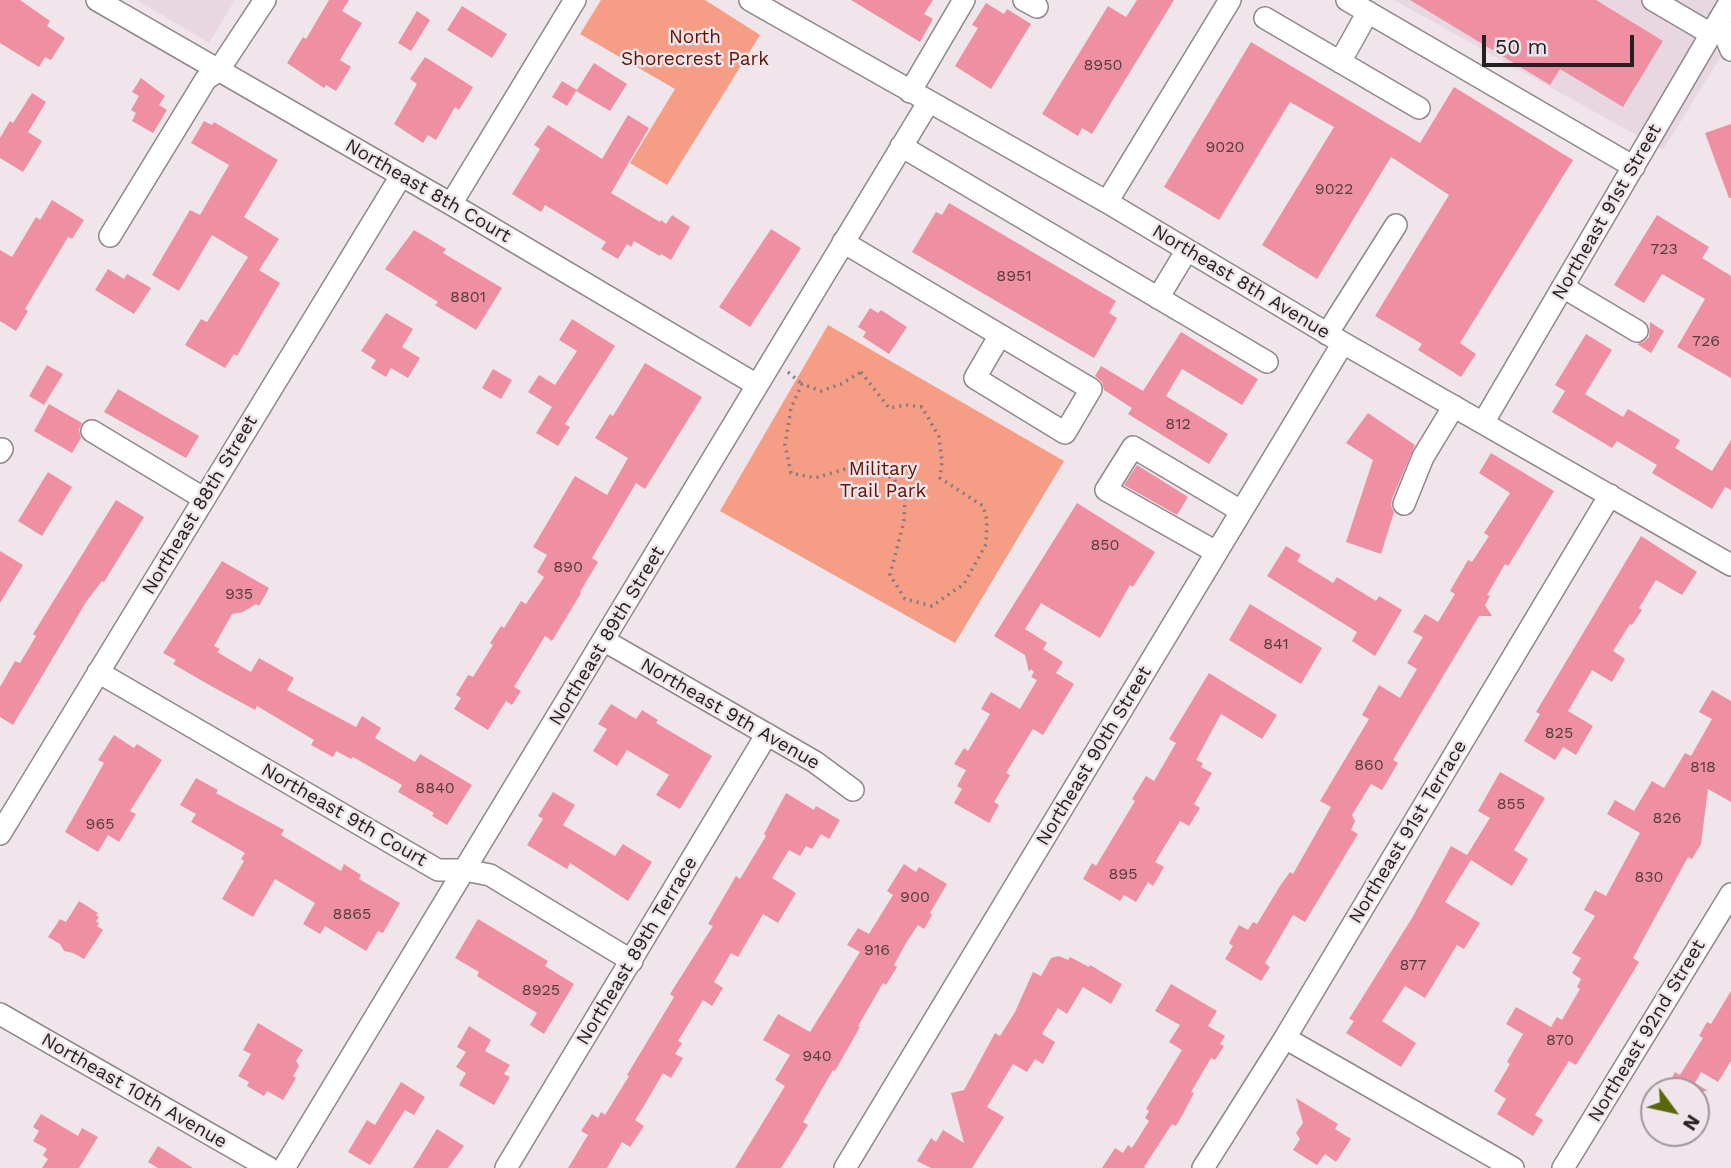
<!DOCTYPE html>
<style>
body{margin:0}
#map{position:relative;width:1731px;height:1168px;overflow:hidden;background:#efe5eb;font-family:"Work Sans",sans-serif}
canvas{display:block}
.north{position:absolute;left:1640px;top:1077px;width:70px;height:70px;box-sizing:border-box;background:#efe5eb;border:2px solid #9e979b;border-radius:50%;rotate:123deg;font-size:19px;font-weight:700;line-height:28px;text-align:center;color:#242123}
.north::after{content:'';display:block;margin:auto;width:24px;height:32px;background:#5b670b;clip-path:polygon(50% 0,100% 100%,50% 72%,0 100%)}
.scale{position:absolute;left:1482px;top:35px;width:152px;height:32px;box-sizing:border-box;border:4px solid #242123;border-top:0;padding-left:9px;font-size:21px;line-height:24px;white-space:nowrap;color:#242123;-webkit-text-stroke:5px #efe5eb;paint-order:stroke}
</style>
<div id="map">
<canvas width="1731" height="1168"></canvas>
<div class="north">N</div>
<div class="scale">50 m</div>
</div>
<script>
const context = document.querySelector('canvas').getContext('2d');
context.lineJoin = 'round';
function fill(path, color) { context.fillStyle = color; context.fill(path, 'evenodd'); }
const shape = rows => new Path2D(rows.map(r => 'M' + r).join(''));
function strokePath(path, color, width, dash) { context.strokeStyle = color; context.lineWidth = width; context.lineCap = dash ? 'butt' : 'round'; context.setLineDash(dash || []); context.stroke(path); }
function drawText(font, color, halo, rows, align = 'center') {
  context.font = font + ' "Work Sans",sans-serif'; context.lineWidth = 5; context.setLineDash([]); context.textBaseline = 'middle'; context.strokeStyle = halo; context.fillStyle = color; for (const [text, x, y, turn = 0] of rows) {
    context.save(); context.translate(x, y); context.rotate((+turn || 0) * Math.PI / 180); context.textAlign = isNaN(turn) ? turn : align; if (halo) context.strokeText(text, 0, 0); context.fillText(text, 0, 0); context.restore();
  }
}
fill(shape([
 [137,0,235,0,209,43],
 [1394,0,1731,0,1731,40,1663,150]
]), '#e8d7e1');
fill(shape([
 [601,0,705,0,760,35,667,185,630,163,675,89,580,34],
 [828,325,1064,461,955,643,720,511]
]), '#f69d86');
fill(shape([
 [0,0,20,0,50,21,47,26,65,38,51,60,45,57,39,67,0,43],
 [329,0,349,0,342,11,362,23,340,60,351,67,336,91,326,85,324,88,287,63,303,37,306,39],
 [851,0,933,0,924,14,933,19,920,42],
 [1137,0,1174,0,1092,134,1082,128,1078,136,1042,114,1108,6,1126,17],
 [1410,0,1596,0,1663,41,1623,107,1560,69,1550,85],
 [986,3,1004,14,1007,9,1031,24,991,89,955,66,978,28,972,25],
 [462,6,507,34,492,58,447,30],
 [417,11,430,20,411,51,398,43],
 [1251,42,1420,143,1454,87,1573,160,1460,343,1476,354,1461,377,1418,350,1422,344,1375,316,1449,195,1391,157,1317,279,1262,245,1334,127,1290,102,1219,220,1164,187],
 [425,57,473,87,459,110,455,107,436,140,428,135,423,143,394,124,417,84,410,79],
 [594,63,627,84,610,111,576,91,567,106,552,97,562,81,577,90],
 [141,78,165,96,159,105,167,110,153,133,132,121,136,113,131,110,139,96,132,92],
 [32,93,46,102,28,132,42,141,23,172,0,158,0,138,10,121,13,123],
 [628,115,649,128,611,193,660,222,661,220,666,224,672,215,690,227,671,260,661,254,660,256,634,241,631,247,627,244,618,259,601,249,606,242,545,205,541,212,512,194,540,149,534,145,548,125,602,159],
 [204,121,212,125,214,122,278,160,244,217,279,239,259,270,280,283,237,356,234,354,225,368,185,345,201,319,207,322,248,257,212,235,179,291,152,275,190,210,200,215,229,165,191,143],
 [1731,124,1731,198,1729,198,1705,133],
 [52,200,84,220,72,239,68,237,25,309,28,311,16,331,0,321,0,250,12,257,36,217,40,220],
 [949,203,1116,301,1109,313,1117,318,1094,358,912,252,936,212,942,215],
 [1657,215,1709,247,1702,258,1731,276,1731,378,1677,347,1705,299,1662,274,1644,303,1614,285],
 [771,229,801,248,750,327,719,307],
 [414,230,446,249,443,253,502,288,476,330,435,305,438,302,385,269],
 [108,269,124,279,127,274,151,288,134,314,95,290],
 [870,308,878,313,881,310,907,327,889,354,863,337,866,332,858,327],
 [386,313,413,329,402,347,420,358,408,378,391,368,386,377,371,368,376,360,361,351],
 [572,319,615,346,565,424,570,427,558,446,536,433,552,407,528,392,539,375,555,385,577,351,559,340],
 [1650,322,1664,331,1651,353,1637,344,1644,342,1649,337],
 [1181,332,1258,379,1242,405,1182,369,1166,396,1228,434,1209,464,1128,414,1132,408,1104,390,1102,382,1095,376,1101,366,1143,391],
 [1586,334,1612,350,1585,394,1623,417,1628,409,1680,440,1675,448,1712,471,1731,440,1731,490,1725,487,1712,509,1652,473,1657,465,1617,441,1612,448,1552,412,1565,391,1555,385],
 [645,363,702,397,645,489,636,483,592,558,598,562,580,592,581,593,552,641,545,636,514,687,521,691,512,705,506,701,488,730,454,709,461,698,456,695,468,675,473,677,493,645,490,643,501,626,504,628,521,601,526,604,544,577,537,572,547,555,533,547,575,476,607,495,628,458,595,438,610,414,613,416],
 [47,365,63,374,44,405,29,396],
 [493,369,512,380,501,399,482,388],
 [118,389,199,436,186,458,104,412],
 [49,404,82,423,79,430,81,438,72,453,34,431],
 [1368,413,1415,445,1392,499,1391,506,1394,512,1381,554,1346,542,1373,460,1346,443],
 [1491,453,1554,491,1518,550,1508,566,1505,564,1487,595,1490,596,1485,605,1492,616,1479,616,1393,760,1398,763,1382,790,1371,784,1352,815,1355,821,1351,830,1358,834,1305,922,1293,915,1265,963,1270,967,1261,981,1225,959,1233,946,1229,943,1239,925,1248,930,1253,922,1257,924,1280,886,1290,872,1293,874,1331,807,1320,801,1369,719,1362,715,1379,685,1400,698,1417,669,1407,663,1423,637,1413,632,1425,614,1438,622,1455,594,1450,591,1468,560,1472,562,1489,536,1484,533,1510,493,1479,473],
 [1137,465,1188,497,1177,515,1124,485],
 [48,472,72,487,42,536,18,521],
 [116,500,144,517,104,582,102,581,86,602,13,725,0,717,0,687,15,661,20,663,36,636,33,634],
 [1077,503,1155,552,1133,587,1130,585,1100,638,1041,603,1025,629,1047,643,1043,649,1063,662,1056,673,1074,684,1043,735,1033,729,1006,773,1010,775,994,802,999,805,989,823,954,803,962,789,957,786,966,770,954,764,964,748,968,751,990,714,981,709,991,692,1020,709,1037,680,1031,677,1034,672,1031,669,1029,672,1025,655,994,636],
 [1641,536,1697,572,1682,595,1656,580,1639,608,1642,610,1632,625,1630,624,1613,651,1625,659,1612,682,1592,670,1568,711,1593,726,1576,755,1563,747,1555,760,1524,741,1540,714,1536,712],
 [1286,546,1301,555,1297,561,1333,583,1337,577,1376,601,1379,596,1402,610,1375,656,1352,641,1357,632,1267,576],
 [0,551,23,565,0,603],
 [222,561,269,588,259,606,256,604,243,612,232,614,214,646,220,649,217,652,251,672,259,658,294,678,287,690,356,727,362,716,381,728,375,738,415,762,420,754,472,785,447,825,432,816,434,813,398,792,402,785,353,757,351,759,336,751,333,757,311,745,314,740,257,706,255,710,211,686,173,664,176,660,163,653],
 [1250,604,1322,648,1301,684,1229,640],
 [1209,673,1277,715,1262,739,1221,714,1196,760,1203,763,1201,767,1212,773,1194,804,1200,808,1189,826,1180,821,1155,862,1164,867,1153,886,1148,882,1136,902,1124,895,1120,901,1083,879,1092,863,1096,866,1135,801,1132,799,1146,776,1154,781,1176,743,1169,739],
 [1712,690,1731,701,1731,802,1708,789,1701,844,1692,859,1688,857,1633,958,1639,962,1612,1007,1576,1065,1569,1061,1535,1115,1543,1120,1533,1136,1497,1114,1506,1099,1494,1091,1510,1064,1507,1062,1523,1034,1506,1024,1516,1007,1551,1027,1557,1017,1562,1020,1580,989,1577,987,1581,979,1572,973,1581,958,1572,953,1595,916,1584,910,1595,890,1606,896,1640,833,1607,814,1615,800,1634,811,1652,781,1664,788,1685,753,1691,756,1712,719,1699,712],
 [611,704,636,719,642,710,658,720,656,723,712,756,680,809,656,795,669,775,627,750,617,766,593,751,607,729,598,724],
 [114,735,134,748,137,744,162,760,130,811,136,814,119,842,108,835,98,852,65,832,104,763,98,760],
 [1500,772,1545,798,1514,850,1528,859,1512,886,1471,860,1445,902,1480,923,1464,949,1457,945,1425,998,1405,986,1382,1021,1416,1043,1401,1067,1346,1033,1354,1021,1349,1019,1412,918,1451,846,1467,855,1490,818,1478,811],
 [196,778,218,790,216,793,284,830,281,835,341,871,344,864,361,875,359,879,400,903,383,933,378,931,366,951,325,926,320,934,303,924,315,903,275,879,253,917,222,899,244,861,241,859,245,853,191,822,196,814,180,805],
 [553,792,575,805,563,825,615,856,623,844,652,862,628,901,570,863,567,869,527,845,543,819,538,816],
 [786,793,814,810,816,806,840,820,829,839,821,834,812,849,806,846,800,856,789,850,772,878,796,893,778,923,763,914,738,957,731,953,714,982,723,988,712,1006,703,1000,678,1041,682,1043,675,1054,683,1058,671,1078,663,1073,645,1104,635,1120,644,1126,630,1147,622,1142,607,1168,568,1168,588,1135,581,1131,592,1114,598,1118,601,1112,605,1115,629,1076,627,1075,674,997,670,994,713,926,708,924,736,876,740,879,766,836,764,834],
 [904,864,916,872,919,867,947,884,930,913,932,915,924,929,918,925,906,943,894,965,897,967,886,985,883,983,858,1026,860,1027,835,1071,833,1070,803,1122,808,1125,781,1168,735,1168,785,1086,775,1080,790,1055,763,1040,778,1014,810,1032,860,952,847,945,858,928,869,934,893,895,887,891],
 [79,901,98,913,96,915,99,917,96,921,99,923,97,926,103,930,84,959,73,953,64,951,60,944,48,937,60,919,66,922],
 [478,919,548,961,545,966,574,984,544,1034,530,1025,537,1013,477,976,479,972,455,958],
 [1059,956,1068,960,1070,957,1089,967,1090,965,1122,984,1111,1004,1083,987,1067,1014,1058,1008,1042,1034,1055,1042,1043,1064,1035,1059,1027,1072,1013,1064,987,1107,1004,1117,972,1168,931,1168,917,1161,931,1138,936,1142,943,1130,964,1143,951,1093,964,1090,995,1033,1000,1036,1015,1012,1033,972,1041,976,1051,958],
 [1171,984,1217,1011,1208,1026,1225,1036,1220,1044,1224,1046,1215,1060,1211,1058,1191,1092,1194,1093,1184,1112,1176,1126,1172,1124,1144,1167,1146,1168,1102,1168,1115,1148,1123,1153,1128,1145,1132,1148,1149,1121,1145,1118,1149,1111,1146,1109,1182,1050,1169,1042,1180,1025,1155,1011],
 [1731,991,1731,1061,1718,1082,1701,1072,1695,1083,1708,1091,1665,1091,1675,1072,1680,1075,1703,1038,1699,1036,1707,1022,1711,1024],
 [258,1023,303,1050,296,1061,299,1066,293,1076,296,1078,283,1100,267,1091,264,1096,247,1086,249,1082,238,1076,251,1054,243,1050],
 [469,1026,491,1040,485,1051,510,1065,504,1074,510,1077,494,1105,459,1085,466,1073,456,1067,466,1052,457,1047],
 [401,1082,425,1097,414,1115,405,1110,370,1165,348,1152,367,1120,375,1125],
 [1296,1098,1338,1124,1335,1129,1351,1139,1336,1162,1325,1154,1317,1165,1293,1150,1300,1139,1296,1133,1303,1123],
 [41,1114,78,1136,82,1128,98,1137,79,1168,42,1168,48,1159,43,1155,47,1149,33,1141,39,1131,33,1127],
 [437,1129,464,1146,448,1168,413,1168],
 [158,1146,193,1168,158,1168,148,1162]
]), '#ef90a2');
const minor = shape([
 [97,0,451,204,757,385],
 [750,0,1107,202,1343,343,1731,565],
 [1024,0,1037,7],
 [1347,0,1634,167],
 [1653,0,1711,34],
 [1265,18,1419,108],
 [1719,20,1731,50],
 [1340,62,1368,12],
 [910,92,964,0],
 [901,146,1267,362],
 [1107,202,1230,0],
 [451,204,575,0],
 [110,236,206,79,218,71,265,0],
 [843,242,1091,389,1065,433,975,378,1000,335],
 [1563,287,1637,331],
 [1158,298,1187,250],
 [1327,334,1396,225],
 [1483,423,1731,0],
 [92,431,203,498],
 [0,452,2,449],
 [1404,504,1423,457,1454,406],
 [1216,552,1106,490,1133,447,1241,511],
 [605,641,815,762,853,790],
 [98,672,438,870,465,870,490,875,632,961],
 [0,834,401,176],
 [0,1014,269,1168],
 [1285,1038,1513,1168],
 [284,1168,928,103],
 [506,1168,767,734],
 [845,1168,1343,343],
 [1203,1168,1285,1038,1610,495],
 [1563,1168,1731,894]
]);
strokePath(minor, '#90878c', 24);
strokePath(shape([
 [788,372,802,384],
 [861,372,889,408,906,405,922,407,939,437,942,462,940,478,983,506,987,520,986,544,964,584,932,606,905,599,890,575,904,521,905,498,894,479,862,464,815,478,791,473,785,445,791,408,802,384,821,391,841,384,861,372]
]), '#817b7e', 3.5, [2, 5]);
strokePath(minor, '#fff', 21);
drawText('16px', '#573d43', null, [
 ["8950",1103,65],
 ["9020",1225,147],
 ["9022",1334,189],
 ["723",1664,249],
 ["8951",1014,276],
 ["8801",468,297],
 ["726",1706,341],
 ["812",1178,424],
 ["850",1105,545],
 ["890",568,567],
 ["935",239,594],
 ["841",1276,644],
 ["825",1559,733],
 ["860",1369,765],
 ["818",1703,767],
 ["8840",435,788],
 ["855",1511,804],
 ["826",1667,818],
 ["965",100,824],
 ["895",1123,874],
 ["830",1649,877],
 ["900",915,897],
 ["8865",352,914],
 ["916",877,950],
 ["877",1413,965],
 ["8925",541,990],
 ["870",1560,1040],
 ["940",817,1056]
]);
drawText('19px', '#631300', '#efe5eb', [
 ["North",695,37],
 ["Shorecrest Park",695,59],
 ["Military",883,469],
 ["Trail Park",883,491]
]);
drawText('19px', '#242123', '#efe5eb', [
 ["Northeast 8th Court",428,191,30],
 ["Northeast 91st Street",1607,212,-60],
 ["Northeast 8th Avenue",1241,282,31],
 ["Northeast 88th Street",200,505,-59],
 ["Northeast 89th Street",607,636,-59],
 ["Northeast 9th Avenue",730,714,30],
 ["Northeast 90th Street",1094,756,-59],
 ["Northeast 9th Court",344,815,30],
 ["Northeast 91st Terrace",1408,832,-59],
 ["Northeast 89th Terrace",637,951,-59],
 ["Northeast 92nd Street",1647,1031,-59],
 ["Northeast 10th Avenue",134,1091,30]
]);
</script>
